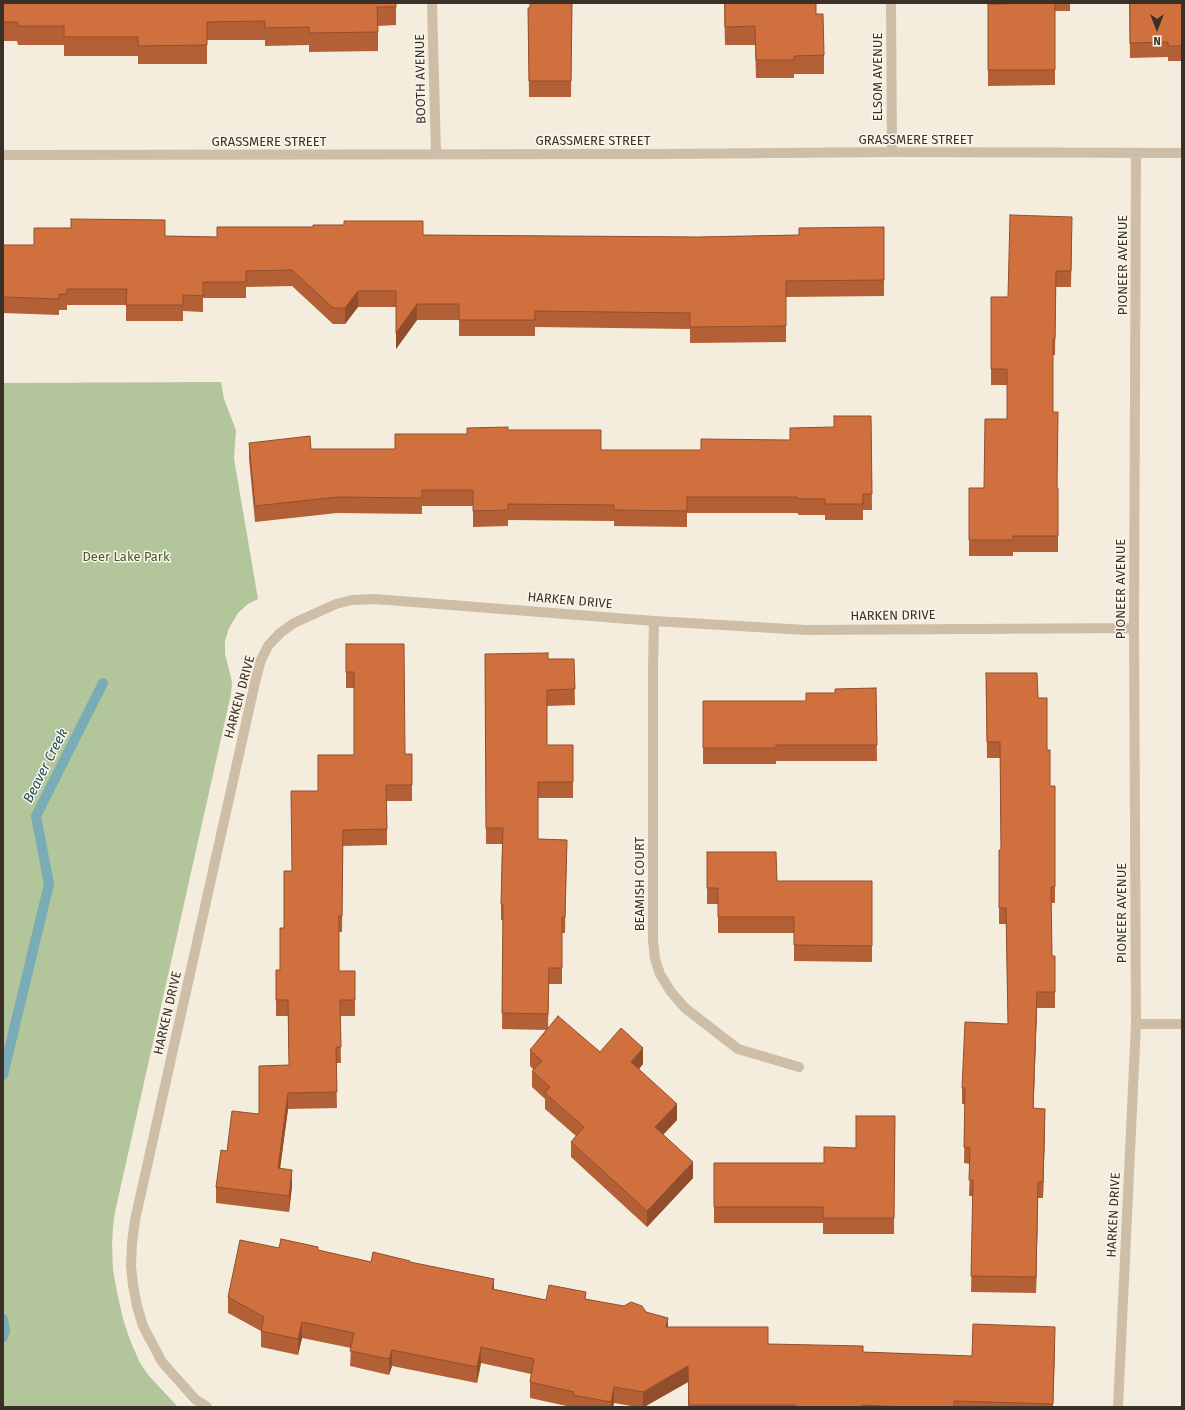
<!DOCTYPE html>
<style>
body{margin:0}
#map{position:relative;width:1185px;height:1410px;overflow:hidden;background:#f4ecdd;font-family:"Fira Sans",sans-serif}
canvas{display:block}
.frame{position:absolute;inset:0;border:4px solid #3a3028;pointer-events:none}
.north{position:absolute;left:1137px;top:8px;width:40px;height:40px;-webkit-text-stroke:3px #fbf5ea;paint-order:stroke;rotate:180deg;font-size:11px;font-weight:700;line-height:16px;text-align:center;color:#3a3028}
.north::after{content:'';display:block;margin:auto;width:14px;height:18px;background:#3a3028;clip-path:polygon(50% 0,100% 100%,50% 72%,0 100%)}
</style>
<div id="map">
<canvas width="1185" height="1410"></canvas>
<div class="frame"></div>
<div class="north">N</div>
</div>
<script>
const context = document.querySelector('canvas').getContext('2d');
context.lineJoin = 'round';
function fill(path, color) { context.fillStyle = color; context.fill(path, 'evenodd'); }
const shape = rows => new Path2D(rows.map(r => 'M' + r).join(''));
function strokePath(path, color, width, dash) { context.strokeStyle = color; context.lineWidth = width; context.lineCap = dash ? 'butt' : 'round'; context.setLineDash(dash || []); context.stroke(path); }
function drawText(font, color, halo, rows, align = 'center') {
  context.font = font + ' "Fira Sans",sans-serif'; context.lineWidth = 3; context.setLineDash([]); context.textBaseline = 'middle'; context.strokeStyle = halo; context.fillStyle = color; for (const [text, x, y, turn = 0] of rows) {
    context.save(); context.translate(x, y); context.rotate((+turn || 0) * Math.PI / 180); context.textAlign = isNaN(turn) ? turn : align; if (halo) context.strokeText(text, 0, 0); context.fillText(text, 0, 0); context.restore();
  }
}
fill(shape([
 [221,382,224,399,236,430,234,459,258,599,248,604,238,613,229,628,225,641,225,654,232,682,231,694,115,1212,113,1227,112,1245,113,1270,117,1292,123,1319,130,1340,140,1363,149,1376,178,1407,3,1407,3,383]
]), '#b3c59b');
strokePath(shape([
 [3,1075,49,884,36,816,103,683],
 [3,1319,5,1331,3,1337]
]), '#79acb4', 10);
strokePath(shape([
 [432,3,436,154],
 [891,3,892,152],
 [3,155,664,154,892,152,1182,153],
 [654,621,653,667,653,940,655,959,660,974,671,992,685,1008,738,1049,799,1067],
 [1136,1024,1182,1024],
 [207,1407,195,1399,162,1362,143,1326,137,1306,133,1285,131,1266,132,1243,135,1220,256,678,261,660,268,646,280,633,294,623,336,604,352,600,375,599,654,621,806,630,1134,628],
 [1118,1407,1136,1024,1134,628,1136,154]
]), '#cebda7', 10);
fill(shape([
 [3,3,396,3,396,25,378,26,378,51,309,52,309,45,265,46,265,40,207,40,207,64,138,64,138,56,64,56,64,45,18,45,17,41,3,41],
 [572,3,571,97,529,97,528,8],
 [724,3,816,14,824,55,824,74,794,74,794,78,756,78,755,45,725,45],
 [1007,3,1070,3,1070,11,1055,11,1055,85,988,86,988,4,1007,4],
 [1129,3,1182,3,1182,61,1168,61,1168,57,1130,58],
 [344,221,423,235,698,237,799,235,884,227,884,296,786,297,786,342,690,343,690,329,535,327,535,336,459,336,459,320,417,320,396,349,396,307,358,307,345,324,333,324,292,286,246,287,246,298,203,298,203,312,183,311,183,321,126,321,126,305,67,305,67,310,59,310,59,315,3,313,3,245,34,245,165,236,217,237,313,227,344,225],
 [1072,233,1071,287,1056,287,1055,355,1053,355,1053,412,1057,488,1058,488,1058,552,1013,552,1013,556,969,556,969,488,984,488,1007,419,1007,385,991,385,991,297,1008,297],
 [871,416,872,510,863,510,863,520,825,520,825,515,799,515,797,513,687,513,687,527,614,526,614,521,508,520,508,526,473,527,473,506,422,506,422,514,337,513,255,522,249,459,249,443,311,449,395,449,467,434,508,430,601,450,701,450,790,440],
 [346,644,405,754,412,785,412,801,387,801,387,845,343,846,342,932,339,932,339,971,355,971,355,1016,340,1016,341,1063,336,1063,337,1108,288,1109,280,1168,292,1186,289,1212,216,1203,216,1187,227,1151,259,1114,289,1065,288,1016,276,1016,276,970,280,970,284,928,292,871,318,791,354,755,354,688,346,688],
 [485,654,548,659,574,659,575,705,547,706,547,745,573,745,573,798,538,798,538,839,567,840,565,933,562,933,562,984,549,984,548,1028,600,1052,643,1064,639,1069,677,1120,663,1135,693,1178,647,1227,571,1157,571,1142,576,1136,545,1109,545,1099,532,1087,532,1071,534,1070,530,1066,530,1050,546,1030,502,1029,503,920,501,920,501,904,502,844,486,844],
 [986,673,1038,698,1047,750,1050,786,1055,786,1055,903,1051,903,1052,956,1055,956,1055,1008,1037,1008,1033,1108,1045,1125,1043,1198,1038,1198,1036,1293,971,1292,973,1196,969,1196,970,1164,964,1163,965,1104,962,1104,962,1088,1008,1024,1006,924,999,924,999,850,1001,850,1000,758,987,758],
 [876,688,877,761,776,761,776,764,703,764,703,701,806,701,835,693],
 [707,852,777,881,872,881,872,962,794,961,794,933,718,933,718,904,707,904],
 [895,1116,894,1234,823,1234,823,1223,714,1223,714,1163,824,1163,856,1148],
 [279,1248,318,1250,371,1262,410,1263,494,1289,546,1300,586,1299,646,1312,668,1327,768,1344,863,1352,972,1356,1055,1343,1053,1407,688,1407,688,1382,644,1407,637,1407,614,1403,613,1407,571,1407,530,1398,530,1382,531,1374,481,1363,477,1383,392,1366,389,1375,350,1366,351,1348,302,1338,298,1355,261,1347,261,1331,228,1313,228,1297]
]), '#b36036');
fill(shape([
 [358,291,358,307,345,324,345,308],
 [417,304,417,320,396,349,396,333],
 [1037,992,1037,1008,1033,1124,1033,1108],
 [643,1048,643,1064,631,1078,631,1062],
 [288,1093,288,1109,278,1184,278,1168],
 [677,1104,677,1120,655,1143,655,1127],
 [1045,1109,1045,1125,1043,1198,1043,1182],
 [693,1162,693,1178,647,1227,647,1211],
 [292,1170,292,1186,289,1212,289,1196],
 [1038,1182,1038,1198,1036,1293,1036,1277],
 [494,1279,494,1295,492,1289],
 [668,1318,668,1334,666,1327],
 [302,1322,302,1338,298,1355,298,1339],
 [1055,1327,1055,1343,1053,1407],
 [481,1347,481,1363,477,1383,477,1367],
 [392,1350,392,1366,389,1375,389,1359],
 [688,1366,688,1382,644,1407,643,1407,643,1392],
 [614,1387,614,1403,613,1407,611,1407,611,1402]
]), '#924e2c');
const building = shape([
 [3,3,396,3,396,7,377,7,378,32,309,33,309,27,265,28,265,21,207,22,207,45,138,46,138,37,64,37,64,26,18,26,17,22,3,22,3,3],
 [530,3,572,3,571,81,529,81,528,8,530,8,530,3],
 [725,3,816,3,816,14,823,14,824,55,794,56,794,60,756,60,755,26,725,27,725,3],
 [1007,3,1055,3,1055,70,988,70,988,4,1007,4,1007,3],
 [1130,3,1182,3,1182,46,1168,46,1168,42,1130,43,1130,3],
 [1010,215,1072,217,1071,271,1056,271,1055,339,1053,339,1053,412,1058,412,1057,488,1058,488,1058,536,1013,536,1013,540,969,540,969,488,984,488,985,419,1007,419,1007,369,991,369,991,297,1008,297,1010,215],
 [71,219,165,220,165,236,217,237,217,227,313,227,313,225,344,225,344,221,423,221,423,235,698,237,799,235,799,228,884,227,884,280,786,281,786,326,690,327,690,313,535,311,535,320,459,320,459,304,417,304,396,333,396,291,358,291,345,308,333,308,292,270,246,271,246,282,203,282,203,296,183,295,183,305,126,305,127,289,67,289,67,294,59,294,59,299,3,297,3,245,34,245,34,228,71,228,71,219],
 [834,416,871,416,872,494,863,494,863,504,825,504,825,499,799,499,797,497,687,497,687,511,614,510,614,505,508,504,508,510,473,511,473,490,422,490,422,498,337,497,255,506,249,443,310,436,311,449,395,449,395,434,467,434,467,428,508,427,508,430,601,430,601,450,701,450,701,439,790,440,790,428,834,427,834,416],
 [346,644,404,644,405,754,412,754,412,785,386,785,387,829,343,830,342,916,339,916,339,971,355,971,355,1000,340,1000,341,1047,336,1047,337,1092,288,1093,278,1168,292,1170,289,1196,216,1187,221,1150,227,1151,232,1111,259,1114,259,1066,289,1065,288,1000,276,1000,276,970,280,970,280,928,284,928,284,871,292,871,291,791,318,791,318,755,354,755,354,672,346,672,346,644],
 [548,653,548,659,574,659,575,689,547,690,547,745,573,745,573,782,538,782,538,839,567,840,565,917,562,917,562,968,549,968,548,1014,502,1013,503,905,501,904,503,828,486,828,485,654,548,653],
 [986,673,1037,673,1038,698,1047,698,1047,750,1050,750,1050,786,1055,786,1055,887,1051,887,1052,956,1055,956,1055,992,1037,992,1033,1108,1045,1109,1043,1182,1038,1182,1036,1277,971,1276,973,1180,969,1180,970,1148,964,1147,965,1088,962,1088,965,1022,1008,1024,1006,908,999,908,999,850,1001,850,1000,742,987,742,986,673],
 [876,688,877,745,776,745,776,748,703,748,703,701,806,701,806,693,835,693,835,689,876,688],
 [707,852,776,852,777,881,872,881,872,946,794,945,794,917,718,917,718,888,707,888,707,852],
 [558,1016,600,1052,621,1028,643,1048,631,1062,677,1104,655,1127,693,1162,647,1211,571,1142,584,1127,545,1093,550,1087,532,1071,542,1061,530,1050,558,1016],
 [856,1116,895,1116,894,1218,823,1218,823,1207,714,1207,714,1163,824,1163,824,1147,856,1148,856,1116],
 [281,1239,318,1247,318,1250,371,1262,373,1252,410,1261,410,1262,494,1279,492,1289,546,1300,549,1285,586,1292,585,1299,624,1306,631,1302,642,1306,646,1312,668,1318,666,1327,768,1327,768,1344,863,1346,863,1352,972,1356,973,1324,1055,1327,1053,1404,954,1401,954,1407,900,1407,862,1405,862,1407,796,1407,796,1405,689,1405,688,1366,643,1392,614,1387,611,1402,573,1395,574,1392,530,1382,534,1359,481,1347,477,1367,392,1350,389,1359,350,1351,354,1333,302,1322,298,1339,261,1331,264,1317,228,1297,240,1240,279,1248,281,1239]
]);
fill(building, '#d0703f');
strokePath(building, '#924e2c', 1);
drawText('13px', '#3a3028', '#fbf5ea', [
 ["ELSOM AVENUE",878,77,-90],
 ["BOOTH AVENUE",421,79,-91],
 ["GRASSMERE STREET",916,140],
 ["GRASSMERE STREET",593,141],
 ["GRASSMERE STREET",269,142],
 ["PIONEER AVENUE",1123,265,-90],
 ["PIONEER AVENUE",1121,589,-90],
 ["HARKEN DRIVE",570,601,5],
 ["HARKEN DRIVE",893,616,-1],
 ["HARKEN DRIVE",240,697,-75],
 ["BEAMISH COURT",640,884,-90],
 ["PIONEER AVENUE",1122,913,-90],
 ["HARKEN DRIVE",168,1013,-77],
 ["HARKEN DRIVE",1114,1215,-87]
]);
drawText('13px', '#445a2a', '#fbf5ea', [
 ["Deer Lake Park",126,557]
]);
drawText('italic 14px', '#1a545f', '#fbf5ea', [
 ["Beaver Creek",46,766,-63]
]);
</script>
